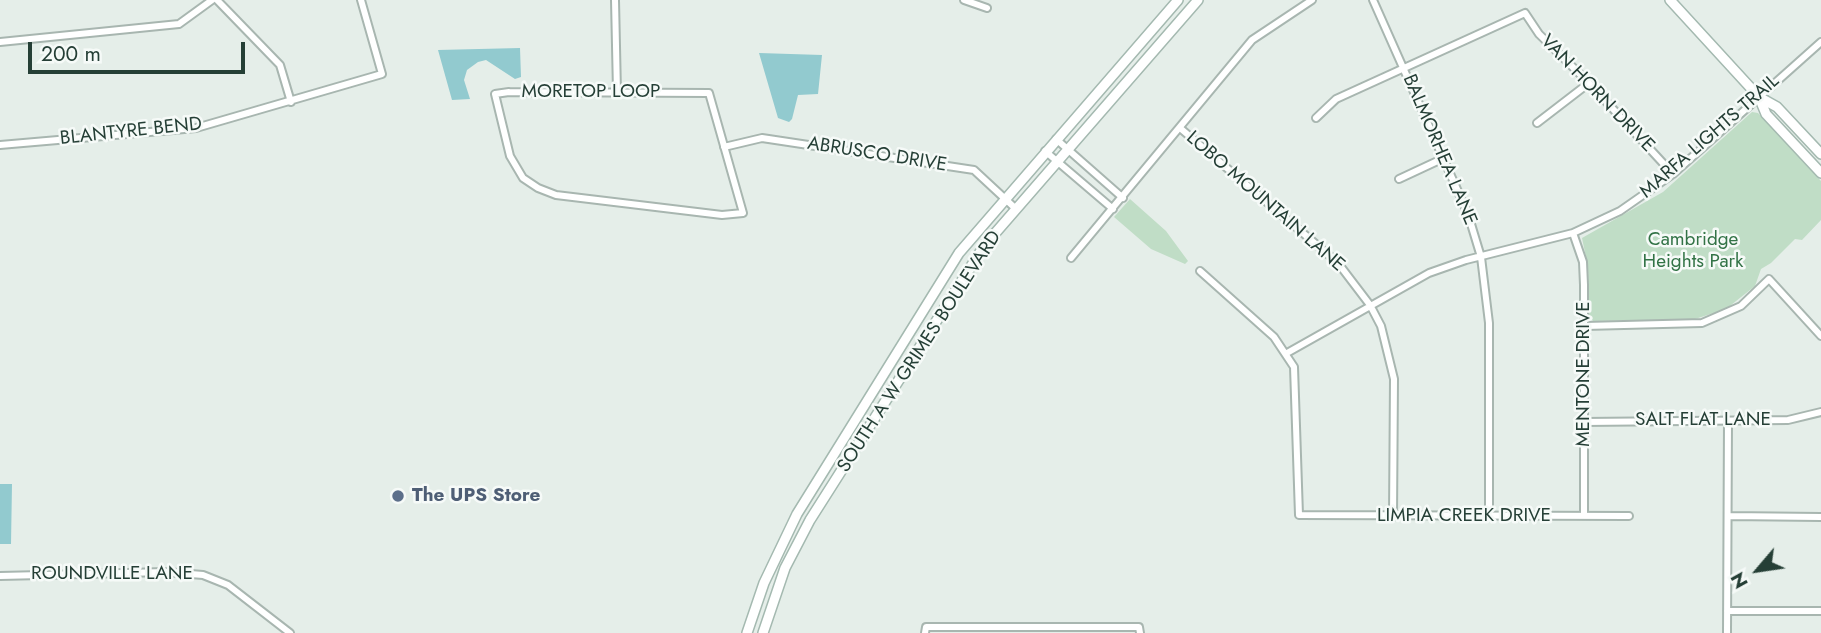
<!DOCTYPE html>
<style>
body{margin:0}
#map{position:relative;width:1821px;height:633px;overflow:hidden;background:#e5eee9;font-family:Jost,sans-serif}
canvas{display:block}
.north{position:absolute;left:1723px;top:535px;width:70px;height:70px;-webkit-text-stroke:5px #f6faf8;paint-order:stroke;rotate:241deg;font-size:19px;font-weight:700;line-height:28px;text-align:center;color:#253f36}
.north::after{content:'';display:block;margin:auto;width:24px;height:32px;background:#253f36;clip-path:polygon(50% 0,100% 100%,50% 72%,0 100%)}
.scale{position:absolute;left:28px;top:42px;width:217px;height:32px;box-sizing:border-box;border:4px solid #253f36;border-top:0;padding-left:9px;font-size:21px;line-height:24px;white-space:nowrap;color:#253f36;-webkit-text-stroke:5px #f6faf8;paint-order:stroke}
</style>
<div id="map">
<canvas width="1821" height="633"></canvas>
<div class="north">N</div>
<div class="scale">200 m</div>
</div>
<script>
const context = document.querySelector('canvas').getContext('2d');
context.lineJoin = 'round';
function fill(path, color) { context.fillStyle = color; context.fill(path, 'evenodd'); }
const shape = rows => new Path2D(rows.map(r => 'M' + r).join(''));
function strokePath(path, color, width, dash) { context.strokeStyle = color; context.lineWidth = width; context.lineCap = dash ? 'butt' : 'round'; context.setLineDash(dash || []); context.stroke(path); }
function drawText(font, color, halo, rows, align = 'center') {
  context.font = font + ' Jost,sans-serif'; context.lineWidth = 5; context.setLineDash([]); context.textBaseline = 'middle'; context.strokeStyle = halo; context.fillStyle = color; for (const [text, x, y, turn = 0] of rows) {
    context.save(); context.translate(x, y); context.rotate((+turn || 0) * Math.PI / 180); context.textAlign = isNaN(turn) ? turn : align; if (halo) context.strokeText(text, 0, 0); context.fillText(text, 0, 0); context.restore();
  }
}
fill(shape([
 [1752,112,1758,113,1821,181,1821,220,1802,240,1795,239,1771,263,1761,269,1755,286,1726,309,1692,320,1593,321,1589,316,1588,267,1582,238,1663,192],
 [1130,199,1166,231,1188,261,1185,264,1151,249,1114,217]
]), '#c0ddc6');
fill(shape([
 [520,48,521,77,515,79,486,60,478,62,467,70,464,80,470,99,452,100,438,50],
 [759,53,822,55,818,94,798,95,792,119,789,122,778,118],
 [0,484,12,484,11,544,0,544]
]), '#92cacf');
const street = shape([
 [217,0,280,65,291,102],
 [615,0,617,92],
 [964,0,987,8],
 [1373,0,1468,214,1481,257,1489,323,1489,516],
 [0,42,179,24,212,0],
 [509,92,709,93,743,213,722,215,556,195,538,188,523,178,510,156,495,94,509,92],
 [1316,118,1336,99,1525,13,1539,34,1589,83,1673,174],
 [1537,123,1589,83],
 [1180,128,1338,263,1370,305,1381,326,1394,379,1393,517],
 [1056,139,1123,198],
 [0,145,196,128,382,74,361,0],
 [724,147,762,138,974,170,1016,209],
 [1045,151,1113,209],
 [1399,179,1444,158],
 [1573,233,1583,262,1584,285,1584,516],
 [1071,258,1252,40,1312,0],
 [1200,271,1274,337,1294,367,1299,515,1629,516],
 [1585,326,1702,323,1741,306,1769,279,1821,336],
 [1287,353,1429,273,1466,260,1573,233,1620,211,1673,174,1821,42],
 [1584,422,1788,420,1821,412],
 [1728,516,1821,517],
 [0,576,166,572,203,575,228,585,290,633],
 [1727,611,1821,611],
 [925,633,926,627,1139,627,1140,633],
 [1727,633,1728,421]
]);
const secondary = shape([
 [1670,0,1759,97,1777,107,1821,154],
 [1759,97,1766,114,1821,173],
 [747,633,764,583,797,514,959,253,1178,0],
 [763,633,785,568,810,520,984,246,1198,0]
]);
strokePath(street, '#a8b6b0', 10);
strokePath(secondary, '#a4b9b0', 12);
strokePath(street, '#fff', 6);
strokePath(secondary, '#fff', 9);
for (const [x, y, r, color] of [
 [398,496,7,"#5c6f8a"]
]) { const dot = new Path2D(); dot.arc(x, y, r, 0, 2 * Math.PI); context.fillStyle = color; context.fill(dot); strokePath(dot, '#f6faf8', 2.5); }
drawText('19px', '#253f36', '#f6faf8', [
 ["MORETOP LOOP",591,92],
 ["VAN HORN DRIVE",1597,94,46],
 ["BLANTYRE BEND",131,132,-6],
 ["MARFA LIGHTS TRAIL",1710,137,-41],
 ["BALMORHEA LANE",1439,150,67],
 ["ABRUSCO DRIVE",877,155,9],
 ["LOBO MOUNTAIN LANE",1265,202,41],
 ["SOUTH A W GRIMES BOULEVARD",920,352,-57],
 ["MENTONE DRIVE",1584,374,-90],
 ["SALT FLAT LANE",1703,420],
 ["LIMPIA CREEK DRIVE",1464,516],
 ["ROUNDVILLE LANE",112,574]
]);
drawText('19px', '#327346', '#f6faf8', [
 ["Cambridge",1693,240],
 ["Heights Park",1693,262]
]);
drawText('bold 19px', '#4e5e75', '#f6faf8', [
 ["The UPS Store",412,496]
], 'left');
</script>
